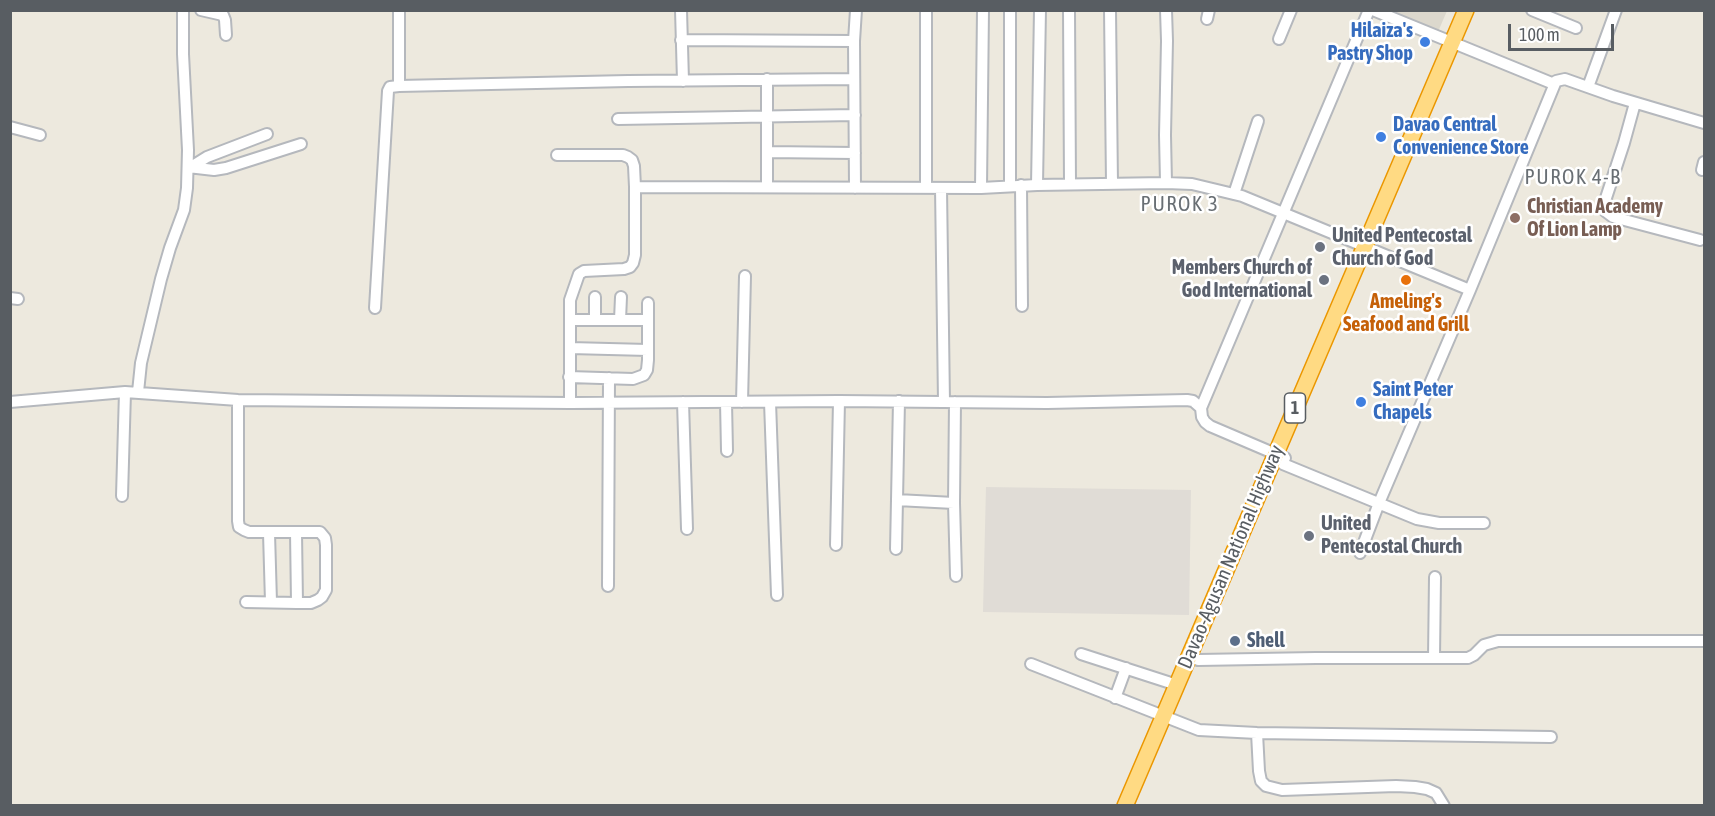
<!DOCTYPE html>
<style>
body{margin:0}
#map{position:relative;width:1715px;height:816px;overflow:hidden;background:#ede9de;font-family:"Asap Condensed",sans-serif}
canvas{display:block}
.frame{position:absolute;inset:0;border:12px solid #585d62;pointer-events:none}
.scale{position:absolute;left:1508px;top:24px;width:106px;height:27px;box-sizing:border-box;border:3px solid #585d62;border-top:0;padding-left:8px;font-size:18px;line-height:21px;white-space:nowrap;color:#585d62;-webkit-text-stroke:4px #fff;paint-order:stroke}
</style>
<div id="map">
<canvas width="1715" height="816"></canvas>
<div class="frame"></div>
<div class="scale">100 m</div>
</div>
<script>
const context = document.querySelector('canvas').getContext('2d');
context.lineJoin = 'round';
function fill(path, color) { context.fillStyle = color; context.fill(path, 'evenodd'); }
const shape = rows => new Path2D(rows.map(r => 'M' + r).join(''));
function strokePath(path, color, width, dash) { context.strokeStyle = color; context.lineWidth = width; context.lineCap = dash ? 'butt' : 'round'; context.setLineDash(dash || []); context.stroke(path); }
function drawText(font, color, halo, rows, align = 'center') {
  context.font = font + ' "Asap Condensed",sans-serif'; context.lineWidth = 5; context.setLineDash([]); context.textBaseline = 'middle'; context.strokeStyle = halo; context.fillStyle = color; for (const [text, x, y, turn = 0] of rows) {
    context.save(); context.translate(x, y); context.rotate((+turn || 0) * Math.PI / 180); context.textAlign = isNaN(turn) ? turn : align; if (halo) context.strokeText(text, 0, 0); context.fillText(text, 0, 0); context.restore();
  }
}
fill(shape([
 [986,487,1191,490,1189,615,983,612]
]), '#e0dcd6');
fill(shape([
 [1385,11,1447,11,1437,34]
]), '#dcd8cd');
const minor = shape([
 [201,10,223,15,225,20,226,35],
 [399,10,399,86],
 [681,10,683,81],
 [1069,10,1070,184],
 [1110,10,1112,184],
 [1166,10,1167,41,1165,135,1166,183],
 [1373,10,1554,84],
 [1532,10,1576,28],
 [1207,19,1209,10],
 [1279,39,1291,10],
 [681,40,854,41],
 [1588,87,1616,10],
 [1635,103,1624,143,1605,201,1605,211,1613,217,1700,240],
 [618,119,855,115],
 [10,127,40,135],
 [767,152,855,153],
 [557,155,623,155,628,157,632,160,634,166,635,187,635,255,633,263,630,267,624,269,584,271,579,274,570,300,570,403],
 [188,167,214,170,226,168,301,144],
 [191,167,207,157,267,134],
 [1702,170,1704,162],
 [1021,185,1022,306],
 [1037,185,1040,10],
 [1010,186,1010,10],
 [635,187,981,188,1037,185,1166,183,1192,184,1242,196,1470,290],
 [767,187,767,79],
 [855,188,854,41,856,10],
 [926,188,926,10],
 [941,188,944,402],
 [981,188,983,10],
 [1234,194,1258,121],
 [10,298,18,299],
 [375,308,388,91,390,87,399,86,628,81,854,79],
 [570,320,648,320],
 [595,320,595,297],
 [620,320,621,297],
 [570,348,648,350],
 [569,377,633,379,644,375,647,370,648,360,648,303],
 [138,392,141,363,161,279,170,248,184,210,187,188,188,150,183,54,183,10],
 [238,400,238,521,239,527,244,530,249,532,320,532,325,538,326,545,326,590,322,597,318,600,311,603,297,603,246,602],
 [10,402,125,392,238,400,570,403,839,401,1047,403,1187,400,1193,401,1201,408],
 [683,402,687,529],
 [726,402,727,451],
 [742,402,745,276],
 [770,402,777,595],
 [955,402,954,503,956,576],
 [1285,458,1210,426,1205,422,1202,417,1201,408,1369,10],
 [1283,464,1417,519,1439,523,1484,523],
 [122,496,125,392],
 [897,500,954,503],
 [296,532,297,603],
 [269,533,271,602],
 [836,545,839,401],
 [896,549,899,401],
 [1360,553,1379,503,1470,290,1556,81,1565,79,1613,96,1704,123],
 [608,586,609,378],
 [1081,654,1177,685],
 [1189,656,1198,660,1316,658,1468,658,1474,655,1484,645,1498,641,1704,641],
 [1434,658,1435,577],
 [1031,664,1199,730,1257,733,1551,737],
 [1115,698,1126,668],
 [1257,733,1259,771,1261,781,1266,786,1282,790,1396,786,1415,787,1427,789,1436,793,1444,806]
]);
const highway = shape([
 [1125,806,1466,10]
]);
strokePath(minor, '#b5b8bd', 14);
strokePath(highway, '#eb9700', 18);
strokePath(minor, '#fff', 10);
strokePath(highway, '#ffda83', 15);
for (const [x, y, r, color] of [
 [1425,42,6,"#3f7fe0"],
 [1381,137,6,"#3f7fe0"],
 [1515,218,6,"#8d6e63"],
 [1320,247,6,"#6b7280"],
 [1324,280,6,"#6b7280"],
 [1406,280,6,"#e8710a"],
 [1361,402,6,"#3f7fe0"],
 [1309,536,6,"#6b7280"],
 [1235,641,6,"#5c6f8a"]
]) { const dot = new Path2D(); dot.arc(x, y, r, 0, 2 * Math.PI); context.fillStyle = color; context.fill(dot); strokePath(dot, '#fff', 2); }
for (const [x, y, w] of [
 [1295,408,21]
]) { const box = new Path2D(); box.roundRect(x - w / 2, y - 15, w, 30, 4.5); context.fillStyle = '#fff'; context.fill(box); strokePath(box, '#585d62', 1.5); }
drawText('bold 18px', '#585d62', null, [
 ["1",1295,408]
]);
drawText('bold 20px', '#366cbe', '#fff', [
 ["Hilaiza's",1413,31,"right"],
 ["Pastry Shop",1413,54,"right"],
 ["Davao Central",1393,125],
 ["Convenience Store",1393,148],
 ["Saint Peter",1373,390],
 ["Chapels",1373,413]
], 'left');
drawText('bold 20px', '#785e54', '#fff', [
 ["Christian Academy",1527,207],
 ["Of Lion Lamp",1527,230]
], 'left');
drawText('bold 20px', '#5b616d', '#fff', [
 ["United Pentecostal",1332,236],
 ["Church of God",1332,259],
 ["Members Church of",1312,268,"right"],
 ["God International",1312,291,"right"],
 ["United",1321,524],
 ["Pentecostal Church",1321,547]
], 'left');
drawText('bold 20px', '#c56008', '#fff', [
 ["Ameling's",1406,302],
 ["Seafood and Grill",1406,325]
]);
drawText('20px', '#585d62', '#fff', [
 ["Davao-Agusan National Highway",1231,557,-67]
]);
drawText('bold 20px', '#4e5e75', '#fff', [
 ["Shell",1247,641]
], 'left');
context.letterSpacing = '1.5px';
drawText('21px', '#696f74', '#fff', [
 ["PUROK 4-B",1573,177],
 ["PUROK 3",1180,204]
]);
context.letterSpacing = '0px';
</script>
